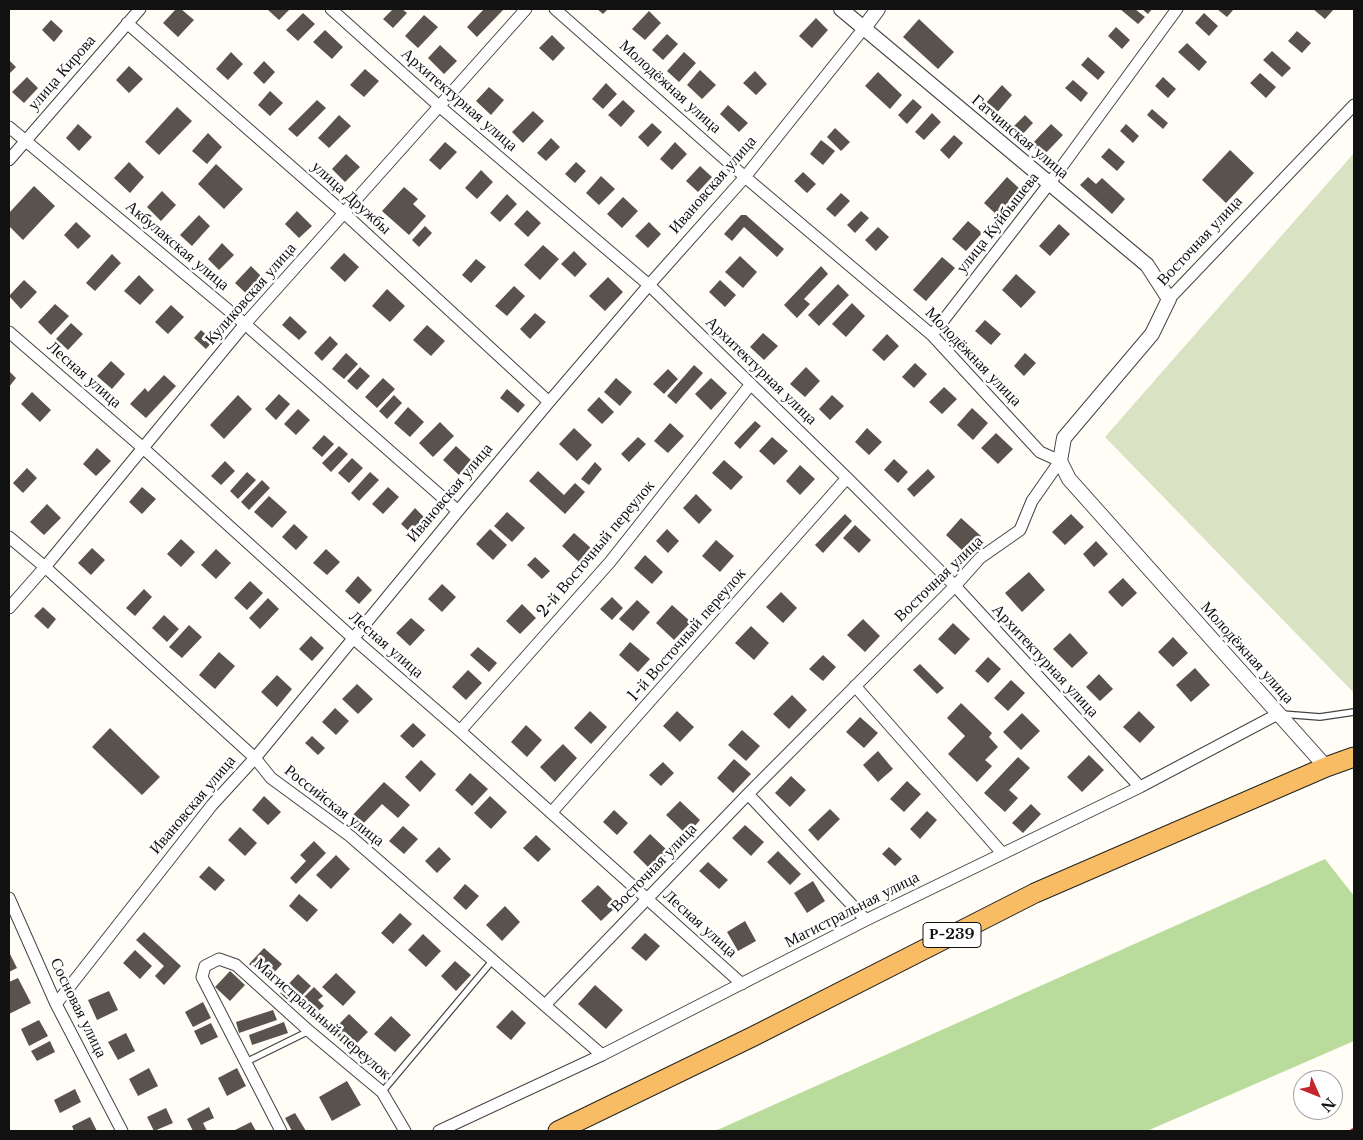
<!DOCTYPE html>
<meta charset="utf-8">
<style>
body{margin:0}
#map{position:relative;width:1363px;height:1140px;overflow:hidden;background:#fffdf5;font-family:"Libre Baskerville",serif}
canvas{display:block}
.frame{position:absolute;inset:0;border:10px solid #111;pointer-events:none}
.north{position:absolute;left:1293px;top:1070px;width:50px;height:50px;box-sizing:border-box;background:#fff;border:1px solid #a0a0a0;border-radius:50%;rotate:134deg;font-size:14px;font-weight:700;line-height:20px;text-align:center;color:#111}
.north::after{content:'';display:block;margin:auto;width:18px;height:22px;background:#c4262e;clip-path:polygon(50% 0,100% 100%,50% 72%,0 100%)}
</style>
<div id="map">
<canvas width="1363" height="1140"></canvas>
<div class="frame"></div>
<div class="north">N</div>
</div>
<script>
const context = document.querySelector('canvas').getContext('2d');
context.lineJoin = 'round';
function fill(path, color) { context.fillStyle = color; context.fill(path, 'evenodd'); }
const shape = rows => new Path2D(rows.map(r => 'M' + r).join(''));
function strokePath(path, color, width, dash) { context.strokeStyle = color; context.lineWidth = width; context.lineCap = dash ? 'butt' : 'round'; context.setLineDash(dash || []); context.stroke(path); }
function drawText(font, color, halo, rows, align = 'center') {
  context.font = font + ' "Libre Baskerville",serif'; context.lineWidth = 5; context.setLineDash([]); context.textBaseline = 'middle'; context.strokeStyle = halo; context.fillStyle = color; for (const [text, x, y, turn = 0] of rows) {
    context.save(); context.translate(x, y); context.rotate((+turn || 0) * Math.PI / 180); context.textAlign = isNaN(turn) ? turn : align; if (halo) context.strokeText(text, 0, 0); context.fillText(text, 0, 0); context.restore();
  }
}
fill(shape([
 [1325,859,1354,896,1354,1041,1147,1131,715,1131]
]), '#b9dc9c');
fill(shape([
 [1354,153,1354,693,1105,437]
]), '#d9e3c4');
fill(shape([
 [176,9,181,9,194,20,178,37,163,23],
 [270,9,290,9,279,20,268,10],
 [393,9,402,9,407,13,393,28,383,19],
 [484,9,504,9,477,37,467,27],
 [597,9,608,9,603,14],
 [1120,9,1135,9,1145,17,1138,24],
 [1142,9,1152,9,1148,14],
 [1217,9,1234,9,1227,17],
 [1313,9,1334,9,1325,19],
 [649,11,661,23,645,40,632,29],
 [303,13,315,24,298,41,286,30],
 [1204,13,1218,26,1209,36,1195,23],
 [424,15,438,27,418,48,405,36],
 [816,18,828,30,812,48,799,36],
 [919,19,954,52,938,69,903,37],
 [51,20,63,31,54,42,42,30],
 [1116,27,1130,40,1122,49,1108,36],
 [325,30,343,47,332,59,313,42],
 [1297,31,1311,43,1302,53,1288,41],
 [667,34,678,44,663,60,652,50],
 [552,35,565,48,553,61,539,48],
 [1187,43,1207,62,1199,71,1178,52],
 [440,45,457,61,444,74,428,58],
 [1272,51,1291,68,1282,77,1263,60],
 [231,52,243,64,228,80,216,69],
 [684,52,696,63,679,82,667,71],
 [1088,57,1105,72,1098,80,1081,65],
 [9,60,16,67,9,74],
 [264,61,275,72,264,84,253,73],
 [129,66,143,79,129,93,116,80],
 [365,69,379,81,364,97,350,85],
 [700,70,716,85,702,99,687,85],
 [755,71,767,84,756,95,743,83],
 [878,72,902,95,890,109,865,86],
 [1260,73,1276,87,1266,98,1250,83],
 [27,77,38,88,24,103,12,92],
 [1163,77,1176,89,1168,98,1155,86],
 [1073,80,1088,93,1081,102,1065,88],
 [606,83,617,94,603,109,592,99],
 [1002,85,1012,95,995,115,984,105],
 [489,87,504,100,491,115,476,101],
 [270,91,283,103,270,116,258,105],
 [913,99,922,107,907,124,898,115],
 [317,100,326,108,297,137,288,129],
 [623,100,635,111,621,127,608,115],
 [728,105,748,123,739,132,720,114],
 [177,107,192,121,159,155,145,142],
 [1152,109,1168,123,1163,129,1147,115],
 [533,111,544,121,523,143,512,132],
 [932,113,941,122,924,140,915,132],
 [339,115,351,126,329,148,318,138],
 [1025,115,1033,123,1020,137,1011,129],
 [652,123,662,132,648,147,638,137],
 [78,124,92,137,79,151,66,138],
 [1051,124,1063,135,1043,156,1031,145],
 [1126,124,1139,136,1133,143,1120,131],
 [835,128,850,142,841,151,827,137],
 [208,133,222,147,207,164,192,151],
 [954,135,963,143,949,159,940,150],
 [551,138,560,147,546,161,537,153],
 [821,140,835,151,823,165,810,154],
 [445,142,457,152,440,170,429,160],
 [675,142,687,154,672,170,660,159],
 [1109,148,1125,162,1117,171,1101,157],
 [1230,150,1254,173,1226,203,1202,180],
 [346,154,360,167,345,182,332,169],
 [129,162,144,177,130,193,114,178],
 [576,162,586,171,575,183,565,174],
 [216,164,243,189,224,209,198,184],
 [700,166,712,177,698,192,686,181],
 [481,170,493,182,477,199,465,188],
 [803,172,816,184,807,193,794,181],
 [601,176,615,189,599,205,586,193],
 [1007,177,1021,190,998,216,984,203],
 [1088,177,1096,184,1102,178,1125,199,1112,214,1080,185],
 [34,186,55,206,23,240,9,226,9,213],
 [404,187,418,199,413,204,426,216,409,235,382,211],
 [162,191,176,205,161,221,147,207],
 [841,193,850,201,835,217,826,209],
 [507,194,517,204,500,222,490,213],
 [623,197,638,211,622,228,607,214],
 [527,210,541,223,528,237,514,224],
 [297,211,312,226,299,238,285,224],
 [861,211,869,218,855,233,847,225],
 [199,215,210,226,192,246,180,235],
 [741,215,746,215,784,249,777,257,744,227,732,241,724,234],
 [968,221,982,233,966,251,952,239],
 [76,222,91,236,78,249,64,235],
 [649,222,661,234,648,248,635,236],
 [1059,224,1070,234,1050,256,1039,246],
 [425,226,432,233,419,247,412,240],
 [878,227,889,237,876,251,865,240],
 [222,243,234,255,219,270,208,259],
 [543,245,559,259,540,280,524,265],
 [574,251,587,264,575,277,561,264],
 [344,253,359,267,345,282,330,268],
 [112,254,121,263,95,291,86,283],
 [740,256,757,272,743,288,725,272],
 [942,257,955,268,926,301,913,290],
 [476,259,486,267,471,283,462,275],
 [251,266,266,281,251,298,235,283],
 [821,266,828,274,804,299,810,304,797,318,784,305],
 [1016,274,1036,292,1021,308,1002,290],
 [139,275,154,290,140,305,124,291],
 [608,277,623,292,605,311,589,296],
 [24,280,37,292,21,309,9,296],
 [720,280,736,295,725,307,709,292],
 [838,284,849,295,819,326,808,315],
 [514,286,525,296,507,316,495,306],
 [387,289,405,306,390,322,372,306],
 [852,303,865,316,846,337,832,324],
 [55,304,69,316,51,335,38,322],
 [171,305,184,317,168,334,155,322],
 [535,313,546,322,530,339,520,329],
 [290,316,307,332,299,340,282,325],
 [985,320,1001,334,991,345,975,331],
 [71,323,83,334,68,350,56,339],
 [427,325,445,341,431,356,413,340],
 [201,330,213,341,206,349,194,338],
 [763,333,778,346,764,360,750,347],
 [887,334,899,346,884,361,872,350],
 [330,336,338,344,322,361,314,353],
 [346,353,358,364,344,379,332,369],
 [1025,353,1036,363,1024,376,1014,366],
 [111,361,125,374,112,389,97,376],
 [915,363,927,374,914,388,902,377],
 [694,365,703,373,676,404,667,396],
 [360,367,370,376,357,390,347,381],
 [806,367,820,381,805,397,790,384],
 [668,369,678,379,664,394,653,384],
 [9,371,16,378,9,387],
 [164,375,176,386,146,418,130,404,145,388,148,392],
 [383,378,395,389,377,408,365,397],
 [616,378,632,392,620,406,604,392],
 [711,378,727,393,711,410,695,394],
 [944,387,957,399,942,414,929,402],
 [507,389,525,405,518,413,500,398],
 [32,392,51,410,40,422,21,404],
 [279,394,290,404,276,420,265,409],
 [238,395,252,409,224,439,210,425],
 [394,395,402,403,387,419,379,411],
 [832,395,844,406,830,420,819,409],
 [599,397,614,412,602,424,587,410],
 [408,407,424,422,410,437,394,423],
 [972,408,988,423,973,440,957,425],
 [298,409,310,420,296,435,284,424],
 [755,421,761,426,740,449,734,443],
 [440,422,454,436,433,457,419,443],
 [670,423,684,436,668,453,654,441],
 [574,428,592,445,577,461,559,444],
 [867,428,882,442,869,455,855,442],
 [996,433,1013,449,998,464,981,448],
 [324,435,334,444,322,457,312,448],
 [638,437,646,444,629,462,621,454],
 [772,437,788,451,774,465,759,451],
 [339,446,348,454,331,472,322,463],
 [456,446,472,461,459,475,443,460],
 [97,448,111,461,96,476,83,464],
 [352,458,363,468,349,483,338,473],
 [894,459,908,472,898,483,884,470],
 [724,460,743,477,731,490,712,473],
 [225,461,235,471,221,485,211,476],
 [595,462,602,469,589,485,581,479],
 [800,465,815,479,800,495,786,481],
 [27,468,37,478,23,493,13,483],
 [928,469,935,477,914,497,907,489],
 [538,471,564,495,575,483,585,492,565,514,529,481],
 [247,472,256,480,238,499,230,491],
 [370,472,379,480,359,501,351,493],
 [262,480,270,488,249,510,241,502],
 [142,487,156,499,142,514,129,502],
 [388,487,399,497,383,514,372,504],
 [696,494,712,510,699,524,683,508],
 [269,496,287,512,272,528,254,512],
 [47,504,61,518,44,535,30,522],
 [415,508,429,522,415,537,401,524],
 [507,512,525,528,512,542,494,526],
 [845,514,852,521,823,553,815,545],
 [1071,514,1084,527,1065,545,1052,532],
 [961,518,981,536,965,553,946,535],
 [294,524,308,537,296,550,282,537],
 [855,525,871,540,859,553,843,538],
 [490,529,507,545,493,560,476,544],
 [667,529,679,541,668,553,656,541],
 [574,533,591,548,579,562,562,546],
 [181,539,195,552,181,567,167,554],
 [716,540,734,556,720,572,702,556],
 [1096,541,1108,554,1094,567,1083,554],
 [92,548,105,560,91,575,78,563],
 [216,549,231,563,216,579,201,565],
 [326,549,340,562,327,575,313,563],
 [645,555,663,572,652,584,634,568],
 [535,557,550,571,542,579,527,565],
 [1029,572,1045,590,1022,612,1005,593],
 [358,576,372,590,359,604,345,591],
 [1123,578,1137,593,1122,607,1108,592],
 [250,581,263,593,247,610,234,598],
 [442,584,456,597,442,612,428,599],
 [144,589,152,597,135,616,126,608],
 [781,592,797,608,783,623,766,607],
 [612,597,623,608,612,620,600,609],
 [268,598,279,609,260,629,249,618],
 [637,600,650,612,633,631,619,619],
 [522,604,536,618,520,634,506,621],
 [672,605,691,622,674,640,656,623],
 [43,607,56,619,48,629,34,616],
 [164,615,179,629,167,642,152,628],
 [411,618,425,630,410,646,396,633],
 [863,619,880,636,865,652,847,635],
 [953,623,970,639,955,655,938,639],
 [189,625,202,637,182,658,169,647],
 [751,626,769,643,754,660,735,643],
 [1070,633,1088,653,1072,668,1053,649],
 [311,636,324,648,312,661,299,649],
 [1173,637,1188,653,1173,667,1158,652],
 [630,642,650,659,638,672,619,655],
 [478,647,497,663,489,672,470,655],
 [219,652,235,666,215,689,199,675],
 [823,655,836,667,823,681,809,669],
 [988,657,1001,669,988,683,975,671],
 [920,664,944,688,937,694,913,670],
 [1195,668,1210,685,1191,702,1176,685],
 [468,670,482,683,466,700,452,687],
 [1099,674,1113,689,1100,701,1086,687],
 [277,675,292,689,277,707,261,692],
 [1011,680,1025,693,1008,711,994,698],
 [357,684,373,699,358,714,342,699],
 [792,695,807,710,789,729,773,714],
 [961,703,992,733,989,737,998,747,985,760,992,766,977,782,948,754,965,736,947,718],
 [335,708,349,721,336,735,322,722],
 [590,711,607,727,591,744,574,728],
 [677,711,694,727,680,742,663,726],
 [1139,711,1155,727,1140,743,1123,727],
 [1022,713,1040,731,1021,750,1003,732],
 [860,717,878,733,864,748,846,732],
 [413,723,426,735,413,748,400,736],
 [526,725,542,740,527,757,511,742],
 [110,728,160,777,142,795,92,747],
 [742,730,760,746,746,761,728,745],
 [312,736,325,748,318,755,305,743],
 [563,744,577,758,555,782,540,767],
 [878,751,893,769,878,782,863,765],
 [1089,755,1104,770,1082,792,1067,777],
 [1018,757,1030,768,1009,790,1018,798,1005,812,984,793],
 [734,759,751,774,733,793,717,778],
 [421,760,436,774,420,792,405,777],
 [663,762,674,773,661,786,649,775],
 [470,773,488,789,472,806,455,790],
 [791,776,806,790,790,807,775,793],
 [907,781,921,794,904,812,890,799],
 [384,782,410,805,398,818,382,804,362,825,352,816],
 [264,796,281,812,268,825,252,810],
 [490,796,507,812,491,829,474,813],
 [680,801,700,820,687,835,666,815],
 [1031,804,1041,814,1023,833,1012,823],
 [830,809,840,819,818,841,808,830],
 [614,810,628,823,617,835,603,822],
 [927,811,937,820,920,839,910,829],
 [745,825,764,842,751,856,732,838],
 [403,826,418,839,404,854,389,841],
 [240,827,257,843,245,856,228,840],
 [650,834,669,852,651,870,633,852],
 [536,835,551,849,538,862,523,848],
 [314,841,326,853,296,884,290,878,306,861,300,855],
 [439,847,451,859,437,873,425,861],
 [889,847,902,859,895,866,882,854],
 [778,851,801,874,790,885,767,862],
 [336,855,350,869,331,889,316,875],
 [708,862,728,880,719,889,699,871],
 [209,866,225,880,215,891,199,877],
 [813,881,825,901,807,913,794,893],
 [465,884,479,896,466,910,453,898],
 [598,885,618,905,601,921,581,901],
 [299,894,318,910,307,922,289,906],
 [505,906,520,922,502,941,486,925],
 [400,913,412,924,393,944,381,933],
 [745,921,756,941,738,951,727,932],
 [144,932,181,966,164,985,155,976,164,966,136,940],
 [645,933,660,946,646,961,631,948],
 [423,934,441,951,426,967,408,950],
 [264,948,282,964,267,980,249,964],
 [135,950,152,966,140,979,123,963],
 [9,952,17,968,9,972],
 [455,961,471,975,456,991,441,976],
 [230,971,245,985,230,1001,215,987],
 [336,973,356,992,343,1006,322,987],
 [298,974,311,986,293,1005,280,993],
 [18,978,31,1003,9,1014,9,982],
 [595,985,623,1010,606,1029,578,1004],
 [314,987,323,996,318,1000,324,1006,311,1018,297,1004],
 [109,991,118,1010,97,1020,88,1000],
 [203,1002,211,1018,193,1027,185,1012],
 [273,1010,277,1020,239,1033,236,1022],
 [512,1010,526,1023,511,1040,496,1027],
 [349,1014,368,1032,349,1051,331,1032],
 [391,1016,411,1035,395,1052,374,1034],
 [39,1020,48,1036,29,1046,21,1029],
 [284,1022,288,1033,252,1045,249,1035],
 [211,1023,218,1037,201,1045,194,1031],
 [126,1033,135,1051,118,1060,108,1042],
 [50,1041,55,1052,37,1061,31,1051],
 [149,1068,158,1086,138,1096,129,1079],
 [237,1068,246,1086,227,1096,218,1078],
 [347,1081,361,1105,332,1121,319,1097],
 [75,1089,81,1102,60,1113,54,1100],
 [209,1107,214,1118,203,1123,207,1131,193,1131,187,1119],
 [166,1108,173,1123,154,1131,147,1117],
 [295,1113,306,1131,292,1131,285,1118],
 [90,1117,97,1131,74,1131,72,1126],
 [251,1122,256,1131,233,1131]
]), '#5a524d');
const service = shape([
 [1282,714,1320,717,1354,712],
 [246,1062,309,1031],
 [382,1092,493,960]
]);
const minor = shape([
 [331,9,439,106,649,285,847,478,955,586,1140,787],
 [127,23,344,213,549,402],
 [9,127,245,324,458,511],
 [9,160,140,9],
 [1169,299,1354,105],
 [9,332,143,448,354,639,460,731,742,984],
 [932,335,1049,184,1177,9],
 [9,537,45,567,255,758,271,778,350,836,602,1055],
 [9,608,45,567,245,324,526,9],
 [855,686,1002,853],
 [460,731,610,562,751,384],
 [748,794,866,920],
 [551,813,847,478],
 [9,898,56,1004,122,1131],
 [56,1004,212,805,255,758,458,511,549,402,649,285,745,177,864,28],
 [545,1005,748,794,955,586,980,558,1020,530,1032,501,1060,461,1040,452,932,335,745,177,555,9],
 [281,1131,202,977,205,966,219,959,236,965,309,1031,382,1092,405,1131],
 [439,1131,602,1055,866,920,1140,787,1278,714]
]);
const tertiary = shape([
 [841,9,1147,265,1169,299,1152,334,1064,438,1060,461,1069,479,1326,767],
 [864,28,878,9]
]);
const trunk = shape([
 [558,1131,754,1036,1035,893,1326,767,1354,757]
]);
strokePath(service, '#444', 8);
strokePath(minor, '#444', 13);
strokePath(tertiary, '#444', 16);
strokePath(trunk, '#222', 21);
strokePath(service, '#fff', 5.5);
strokePath(minor, '#fff', 11);
strokePath(tertiary, '#fff', 14);
strokePath(trunk, '#f7bc64', 19);
const rail = shape([
 [1353,1131,1354,1131]
]);
strokePath(rail, '#c4262e', 5.5);
strokePath(rail, '#fff', 4, [11]);
for (const [x, y, w] of [
 [952,935,58]
]) { const box = new Path2D(); box.roundRect(x - w / 2, y - 12.5, w, 25, 4); context.fillStyle = '#fff'; context.fill(box); strokePath(box, '#111', 1); }
drawText('bold 15px', '#111', null, [
 ["Р-239",952,935]
]);
drawText('16px', '#111', '#fff', [
 ["улица Кирова",62,73,-49],
 ["Молодёжная улица",670,87,42],
 ["Архитектурная улица",459,100,41],
 ["Гатчинская улица",1020,137,40],
 ["Ивановская улица",713,185,-49],
 ["улица Дружбы",351,198,42],
 ["улица Куйбышева",998,223,-52],
 ["Восточная улица",1200,241,-47],
 ["Акбулакская улица",177,246,40],
 ["Куликовская улица",251,294,-49],
 ["Молодёжная улица",973,357,46],
 ["Архитектурная улица",761,371,44],
 ["Лесная улица",84,375,41],
 ["Ивановская улица",450,493,-50],
 ["2-й Восточный переулок",596,549,-50],
 ["Восточная улица",939,579,-44],
 ["1-й Восточный переулок",687,635,-49],
 ["Лесная улица",386,645,41],
 ["Молодёжная улица",1247,653,48],
 ["Архитектурная улица",1045,661,47],
 ["Ивановская улица",193,805,-50],
 ["Российская улица",334,806,38],
 ["Восточная улица",654,868,-46],
 ["Магистральная улица",852,910,-27],
 ["Лесная улица",700,924,42],
 ["Сосновая улица",78,1008,64],
 ["Магистральный переулок",322,1019,41]
]);
</script>
